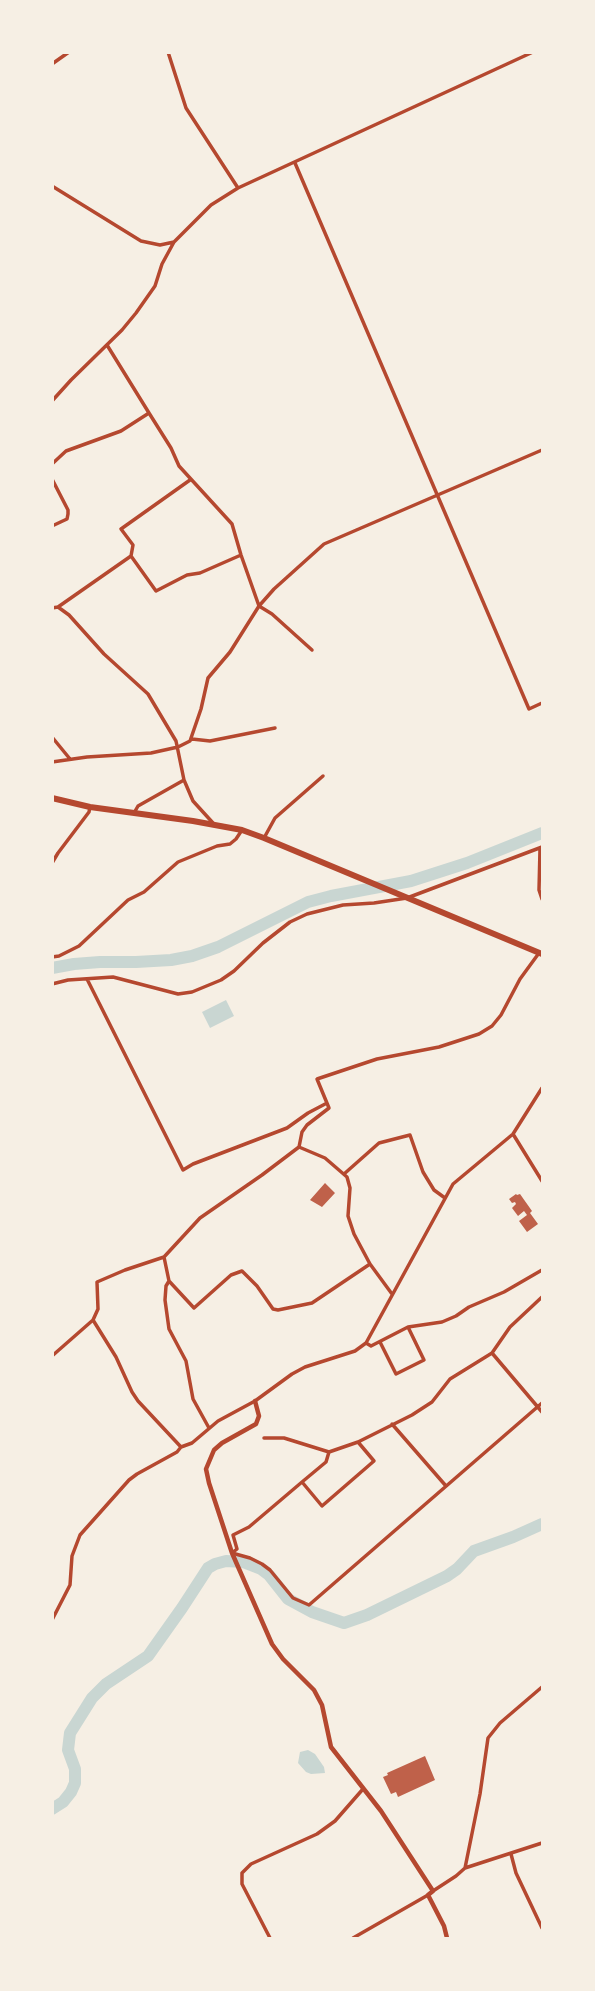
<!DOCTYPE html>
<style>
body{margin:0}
#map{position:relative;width:595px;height:1991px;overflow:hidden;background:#f6efe4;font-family:"Titillium Web",sans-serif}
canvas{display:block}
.frame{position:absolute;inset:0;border:54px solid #f6efe4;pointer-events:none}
</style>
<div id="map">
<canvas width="595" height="1991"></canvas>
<div class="frame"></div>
</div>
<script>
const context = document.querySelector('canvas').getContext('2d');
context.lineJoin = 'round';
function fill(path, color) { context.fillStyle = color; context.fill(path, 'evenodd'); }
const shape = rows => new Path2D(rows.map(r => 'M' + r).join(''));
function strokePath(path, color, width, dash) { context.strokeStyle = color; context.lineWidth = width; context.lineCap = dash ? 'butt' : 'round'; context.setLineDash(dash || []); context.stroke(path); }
fill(shape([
 [226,1000,234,1016,210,1028,202,1012],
 [308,1750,315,1754,324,1767,325,1773,311,1774,306,1772,298,1763,300,1752]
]), '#c9d6d2');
strokePath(shape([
 [52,968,74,964,100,962,136,962,171,960,192,956,218,947,308,902,331,896,411,881,467,863,542,833],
 [52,1809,63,1802,71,1792,75,1783,75,1769,68,1750,70,1733,92,1698,106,1684,148,1656,182,1608,208,1568,215,1564,226,1561,243,1562,261,1569,269,1575,288,1599,312,1612,344,1623,367,1615,447,1576,457,1569,474,1551,513,1537,542,1524]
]), '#c9d6d2', 12);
fill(shape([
 [325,1183,335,1193,322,1207,310,1200],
 [516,1194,517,1195,520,1194,532,1211,530,1213,538,1224,527,1232,519,1221,527,1215,524,1211,518,1216,512,1208,516,1204,515,1202,512,1203,509,1199],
 [425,1756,435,1780,398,1797,396,1792,391,1794,383,1777,388,1775,387,1773]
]), '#bf614a');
strokePath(shape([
 [168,52,186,108,238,188],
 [52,64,69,52],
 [295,163,529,709,542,703],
 [52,186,141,241,160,245,174,242,211,205,238,188,533,52],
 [52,401,71,380,122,330,136,313,155,286,162,264,174,242],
 [149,413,171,448,179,466,232,524,241,555,259,606,272,614,312,650],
 [52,464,66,451,121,431,149,413,107,345],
 [52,479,68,510,68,514,67,519,52,526],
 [190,480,121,529,133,545,131,556,156,591,187,575,200,573,241,555],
 [58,607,131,556],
 [52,608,58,607,69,615,104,654,148,694,176,741,184,780,193,801,213,823],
 [52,737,70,759],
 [192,739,210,741,275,728],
 [52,762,87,757,151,753,178,747,190,741,201,709,208,678,230,652,259,606,274,589,324,544,542,450],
 [134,813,138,806,184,780],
 [264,838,275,818,323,776],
 [540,849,539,890,542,899],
 [52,863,58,853,89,812,90,807],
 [52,957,59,956,79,946,128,900,144,892,178,862,217,846,230,844,236,839,242,830],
 [87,979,183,1170,193,1164,287,1128,308,1113,327,1103],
 [52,984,68,980,113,977,178,994,192,992,221,980,234,971,263,943,290,922,307,914,343,905,374,903,407,898,542,847],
 [513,1134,542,1181],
 [299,1147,325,1158,347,1177,350,1188,348,1216,354,1234,370,1264,392,1294],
 [344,1174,379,1143,410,1135,423,1172,434,1190,445,1198],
 [164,1257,125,1270,97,1282,98,1309,93,1320,116,1357,132,1392,138,1401,181,1447],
 [169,1281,194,1308,231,1275,242,1271,257,1286,273,1309,278,1310,312,1303,370,1264],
 [380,1342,396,1374,424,1360,408,1327],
 [366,1343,371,1346,408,1327,442,1322,456,1316,469,1307,504,1292,542,1270],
 [492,1353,542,1412],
 [52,1356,93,1320],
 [392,1424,446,1486],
 [209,1428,193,1399,186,1361,169,1329,165,1300,166,1286,169,1281,164,1257,200,1218,262,1175,299,1147,302,1132,307,1125,329,1108,317,1079,377,1059,439,1047,479,1034,492,1026,501,1015,520,979,539,953],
 [264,1438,284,1438,329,1452,358,1442,412,1415,432,1402,450,1379,492,1353,510,1327,542,1297],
 [329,1452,326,1462,302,1482,249,1527,233,1535,237,1549,232,1553,250,1558,262,1564,270,1570,293,1598,309,1605,542,1403],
 [302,1482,322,1506,374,1461,358,1442],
 [52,1620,70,1585,72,1556,80,1535,129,1480,137,1474,177,1452,181,1447,192,1443,218,1421,255,1401,292,1374,305,1367,355,1351,366,1343,453,1184,513,1134,542,1088],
 [511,1854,516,1873,542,1928],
 [465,1868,480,1794,488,1738,500,1723,542,1687],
 [433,1891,456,1876,465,1868,542,1843],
 [270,1938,242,1884,242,1873,251,1864,317,1834,335,1821,363,1789],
 [353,1938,428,1895]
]), '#b5482f', 3.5);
strokePath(shape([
 [255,1401,259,1416,256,1424,222,1443,214,1450,206,1469,209,1483,232,1553,272,1644,283,1659,314,1690,322,1705,331,1747,381,1811,433,1891,428,1895,444,1926,447,1938]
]), '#b5482f', 4.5);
strokePath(shape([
 [52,798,90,807,193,821,242,830,264,838,542,954]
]), '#b5482f', 6);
</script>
